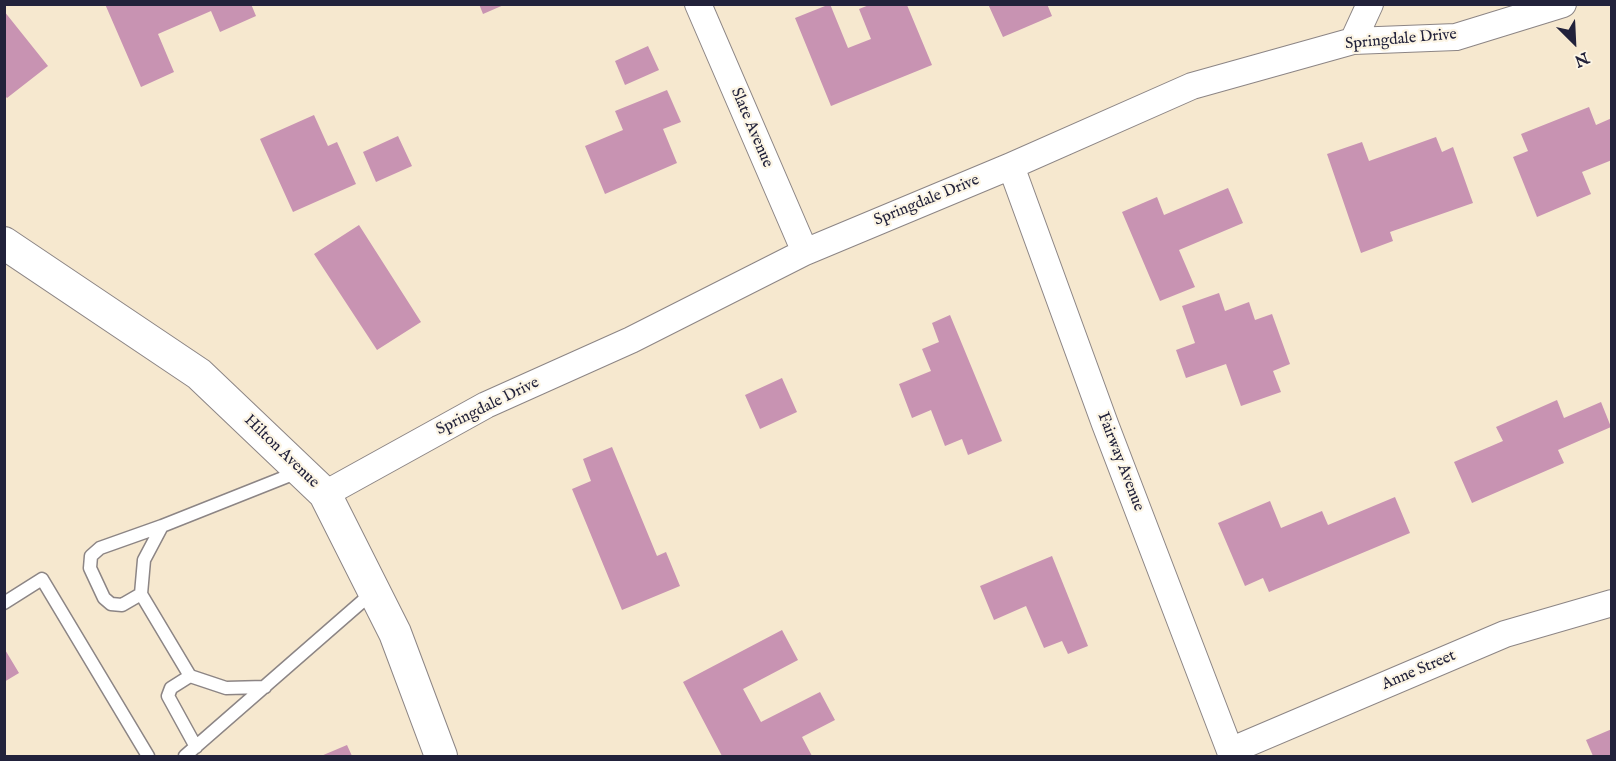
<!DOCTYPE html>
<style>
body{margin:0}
#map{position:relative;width:1616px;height:761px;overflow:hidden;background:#f6e8cf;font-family:"IM FELL English",serif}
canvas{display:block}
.frame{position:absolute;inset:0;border:6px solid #22223b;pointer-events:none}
.north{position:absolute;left:1544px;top:12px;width:60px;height:60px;-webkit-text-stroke:4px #fcf5e5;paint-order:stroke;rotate:156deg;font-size:16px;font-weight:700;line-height:24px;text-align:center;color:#22223b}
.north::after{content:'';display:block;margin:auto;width:21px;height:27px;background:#22223b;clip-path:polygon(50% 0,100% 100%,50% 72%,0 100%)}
</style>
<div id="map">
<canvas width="1616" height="761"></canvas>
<div class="frame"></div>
<div class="north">N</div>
</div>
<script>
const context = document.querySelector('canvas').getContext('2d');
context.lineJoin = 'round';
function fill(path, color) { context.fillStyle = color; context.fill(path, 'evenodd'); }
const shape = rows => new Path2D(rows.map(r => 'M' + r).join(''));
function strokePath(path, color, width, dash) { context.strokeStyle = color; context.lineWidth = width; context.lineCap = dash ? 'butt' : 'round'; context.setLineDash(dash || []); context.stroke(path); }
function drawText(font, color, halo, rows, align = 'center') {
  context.font = font + ' "IM FELL English",serif'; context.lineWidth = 4.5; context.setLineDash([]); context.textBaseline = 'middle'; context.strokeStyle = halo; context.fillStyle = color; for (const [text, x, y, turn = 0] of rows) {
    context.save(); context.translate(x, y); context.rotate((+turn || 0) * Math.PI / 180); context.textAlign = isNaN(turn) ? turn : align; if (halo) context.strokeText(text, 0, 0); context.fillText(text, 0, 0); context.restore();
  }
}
fill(shape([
 [105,4,251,4,256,16,220,32,211,11,158,34,174,72,141,87],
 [479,4,506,4,483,14],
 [830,4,848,48,871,39,859,9,869,5,907,5,932,65,831,106,795,18],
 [988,4,1047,4,1052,16,1003,37],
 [4,11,48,66,7,98,4,95],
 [648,46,659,70,625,85,615,61],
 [667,90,681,122,663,129,677,163,605,194,585,146,623,130,615,111],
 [1589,107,1596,125,1612,118,1612,160,1582,172,1591,194,1537,217,1513,157,1528,151,1521,134],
 [314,115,328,146,337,142,356,184,293,212,260,139],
 [398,136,412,166,376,182,363,152],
 [1436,137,1442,152,1453,147,1473,203,1390,232,1393,241,1361,253,1327,154,1362,142,1369,161],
 [1228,188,1243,223,1179,250,1195,287,1160,301,1122,212,1157,197,1164,215],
 [359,225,421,322,377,350,314,254],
 [1219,293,1225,311,1249,302,1255,320,1272,314,1290,364,1273,371,1281,392,1241,406,1226,364,1186,378,1176,350,1195,343,1182,306],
 [950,315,1002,441,968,455,962,439,945,446,931,410,912,418,899,384,931,371,922,349,939,342,932,323],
 [782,378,797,412,760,429,745,395],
 [1557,400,1564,418,1601,402,1611,427,1558,450,1564,463,1472,503,1454,462,1503,441,1496,427],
 [612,447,657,556,666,552,680,586,622,610,572,489,591,481,583,459],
 [1395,497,1410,533,1269,592,1263,578,1245,586,1218,523,1270,501,1281,528,1322,511,1328,525],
 [1052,556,1088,646,1068,654,1062,641,1044,648,1026,606,994,620,980,586],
 [782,630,798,660,743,689,761,722,820,692,835,720,802,737,812,756,722,756,683,682],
 [4,648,19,673,4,682],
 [1612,729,1612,756,1593,756,1586,740],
 [347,745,352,756,321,756]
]), '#c893b2');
const service = shape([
 [141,594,122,605,111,604,104,598,90,568,91,556,100,548,162,526],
 [4,603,42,579,148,756],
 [190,676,171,688,168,696,196,747],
 [265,687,226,688,190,676,141,594,144,560,162,526,298,472],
 [185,756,373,592]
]);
const minor = shape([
 [698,4,805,252],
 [1353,41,1370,4],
 [1011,166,1105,424,1232,756],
 [325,494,486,405,631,340,805,252,1011,166,1192,86,1353,41,1456,37,1563,4],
 [1230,751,1505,634,1612,603]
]);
const tertiary = shape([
 [4,243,199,374,325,494,395,633,441,756]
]);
strokePath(service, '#8c8585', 15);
strokePath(minor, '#8c8585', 28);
strokePath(tertiary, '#8c8585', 34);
strokePath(service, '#fff', 12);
strokePath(minor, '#fff', 26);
strokePath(tertiary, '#fff', 32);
drawText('16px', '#22223b', '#fcf5e5', [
 ["Springdale Drive",1401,40,-5],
 ["Slate Avenue",751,128,67],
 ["Springdale Drive",927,201,-22],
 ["Springdale Drive",488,407,-26],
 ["Hilton Avenue",281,452,44],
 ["Fairway Avenue",1120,462,69],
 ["Anne Street",1419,671,-23]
]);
</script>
